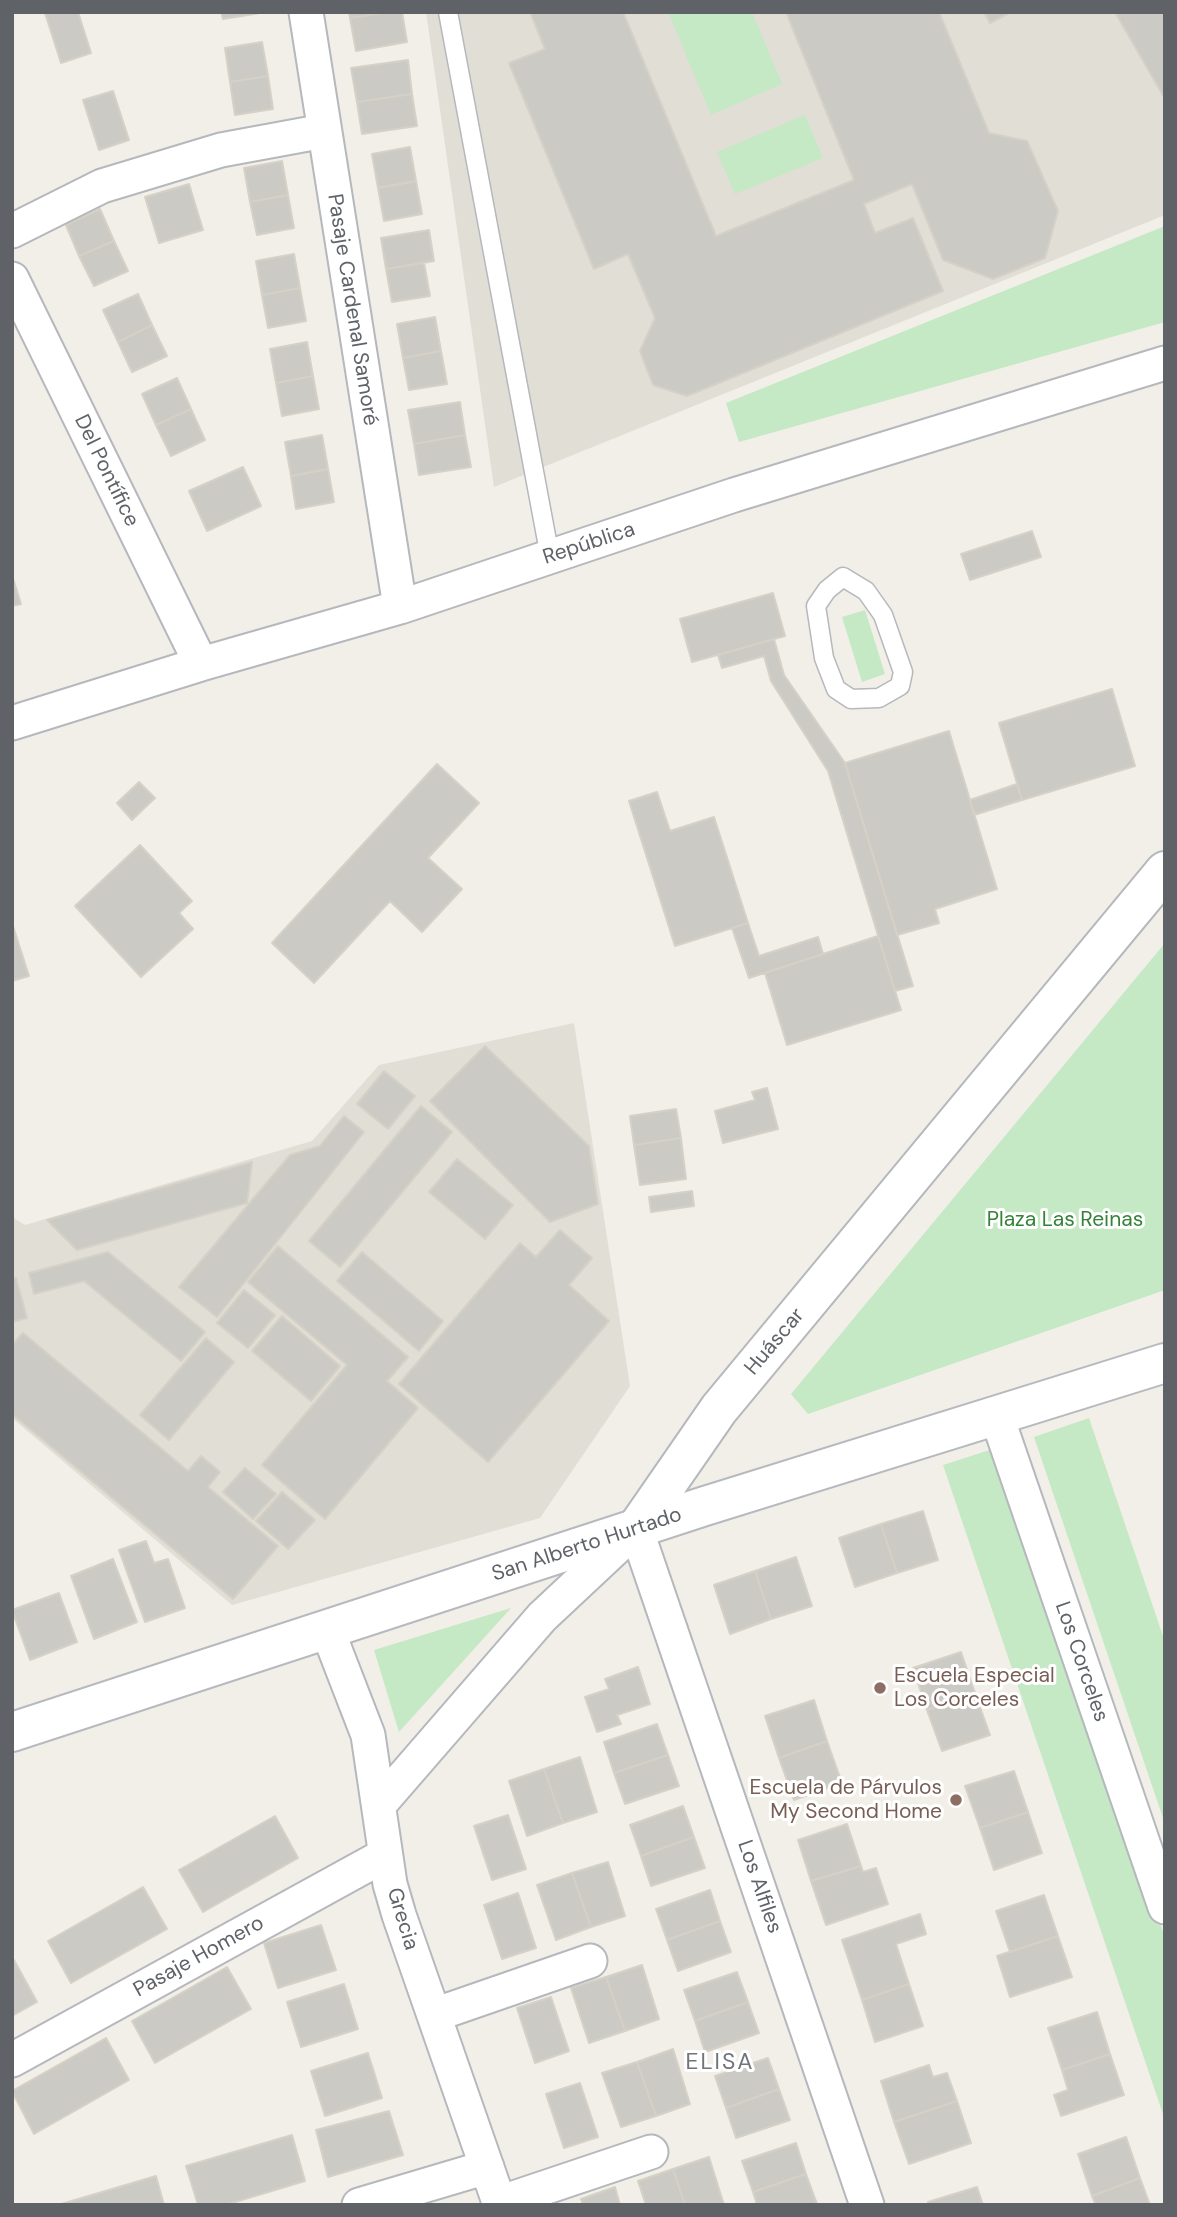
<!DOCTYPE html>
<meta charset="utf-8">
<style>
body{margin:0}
#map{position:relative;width:1177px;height:2217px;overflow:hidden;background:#f1efe8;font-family:"DM Sans",sans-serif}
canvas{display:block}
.frame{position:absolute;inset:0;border:14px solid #5f6368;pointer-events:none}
</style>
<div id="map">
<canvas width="1177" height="2217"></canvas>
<div class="frame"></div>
</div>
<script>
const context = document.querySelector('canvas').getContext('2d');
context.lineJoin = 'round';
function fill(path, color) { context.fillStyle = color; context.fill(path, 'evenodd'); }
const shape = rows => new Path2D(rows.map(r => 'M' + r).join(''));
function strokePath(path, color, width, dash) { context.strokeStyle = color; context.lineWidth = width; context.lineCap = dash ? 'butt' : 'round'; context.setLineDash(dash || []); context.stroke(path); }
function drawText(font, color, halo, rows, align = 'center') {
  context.font = font + ' "DM Sans",sans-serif'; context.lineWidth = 6; context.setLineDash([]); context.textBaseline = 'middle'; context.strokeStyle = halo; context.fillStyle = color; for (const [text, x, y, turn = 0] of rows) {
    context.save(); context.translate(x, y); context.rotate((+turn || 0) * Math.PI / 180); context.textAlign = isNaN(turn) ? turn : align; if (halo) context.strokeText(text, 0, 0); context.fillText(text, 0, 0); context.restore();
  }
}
fill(shape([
 [426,12,1165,12,1165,215,494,487],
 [574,1023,630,1386,540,1518,232,1605,12,1418,12,1217,25,1225,312,1141,379,1065]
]), '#e1ded6');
fill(shape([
 [668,12,752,12,782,84,711,115],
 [805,115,823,158,735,194,717,152],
 [1165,226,1165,322,739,442,726,403],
 [865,610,885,674,862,682,842,617],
 [1165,943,1165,1290,808,1414,791,1394],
 [1089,1418,1165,1642,1165,1824,1034,1437],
 [999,1447,1165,1938,1165,2120,943,1465],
 [511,1608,399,1732,374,1650]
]), '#c5e8c5');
const building = shape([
 [49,12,78,12,91,53,61,63,45,13,49,12],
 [221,12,260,12,260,13,223,19,221,12],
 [349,12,390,12,350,18,349,12],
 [390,12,402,12,407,42,356,51,350,18,390,12],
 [530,12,623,12,716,236,854,180,786,12,939,12,989,133,1027,141,1058,211,1045,258,993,279,943,260,912,184,864,204,875,233,913,218,943,291,687,396,653,385,640,351,655,318,628,254,594,269,509,63,545,49,530,12],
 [984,12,1011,12,990,23,984,12],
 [1115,12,1165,12,1165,99,1115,12],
 [262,42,268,76,230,82,225,48,262,42],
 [408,60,412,94,357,102,351,68,408,60],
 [268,76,273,109,235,115,230,82,268,76],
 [113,91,129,140,99,150,83,100,113,91],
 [412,94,417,126,362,134,357,102,412,94],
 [410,147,416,181,378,188,372,154,410,147],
 [282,161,288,195,250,202,244,168,282,161],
 [416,181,422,214,384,221,378,188,416,181],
 [189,184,203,230,159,243,145,197,189,184],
 [288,195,294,228,257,235,250,202,288,195],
 [100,209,114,241,79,256,66,225,100,209],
 [429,230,434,261,386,269,381,238,429,230],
 [114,241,128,271,94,286,79,256,114,241],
 [294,254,300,288,262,295,256,261,294,254],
 [424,263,430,296,392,302,386,269,424,263],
 [300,288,306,321,268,328,262,295,300,288],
 [138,294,152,325,118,342,103,310,138,294],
 [435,317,441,351,403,358,397,324,435,317],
 [152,325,167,356,132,372,118,342,152,325],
 [307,342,313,376,276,383,270,349,307,342],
 [441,351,447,384,409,390,403,358,441,351],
 [313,376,319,409,282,416,276,383,313,376],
 [177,378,191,409,156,425,142,394,177,378],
 [460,402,465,435,414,444,408,410,460,402],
 [191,409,205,440,171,456,156,425,191,409],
 [322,435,328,469,291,476,285,442,322,435],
 [465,435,471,467,419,475,414,444,465,435],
 [243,467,261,506,207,531,189,491,243,467],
 [328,469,334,502,296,509,291,476,328,469],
 [1032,531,1041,557,970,580,961,554,1032,531],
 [12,575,21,604,12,606,12,575],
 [773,593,785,636,692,662,680,619,773,593],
 [774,639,784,675,845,763,913,986,895,991,828,771,771,681,764,656,722,668,718,655,774,639],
 [1112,689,1135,766,1022,800,999,723,1112,689],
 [949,731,997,889,935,909,939,923,897,935,845,763,949,731],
 [437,764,479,803,428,858,462,889,422,932,390,901,314,983,272,943,437,764],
 [139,782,155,798,132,820,117,803,139,782],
 [1017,784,1022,800,974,815,970,800,1017,784],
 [657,792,670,831,714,817,748,923,675,946,629,801,657,792],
 [140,845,192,901,179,913,193,929,141,977,75,906,140,845],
 [12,923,29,976,12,981,12,923],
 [748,923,759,956,818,937,823,954,749,978,732,928,748,923],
 [878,936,901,1010,787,1045,765,973,878,936],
 [485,1046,589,1146,598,1204,550,1222,430,1101,485,1046],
 [384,1071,415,1096,388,1129,357,1104,384,1071],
 [767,1088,778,1129,723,1143,715,1111,755,1100,752,1092,767,1088],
 [421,1106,452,1132,340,1267,309,1241,421,1106],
 [676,1109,681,1138,634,1145,630,1116,676,1109],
 [344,1116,364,1132,217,1317,179,1287,290,1155,320,1146,344,1116],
 [681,1138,686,1179,640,1185,634,1145,681,1138],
 [457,1159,513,1205,485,1239,429,1192,457,1159],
 [252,1162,247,1203,77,1250,47,1220,252,1162],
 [692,1191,694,1206,651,1212,649,1197,692,1191],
 [560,1230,592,1258,569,1285,609,1321,488,1462,399,1384,520,1243,536,1257,560,1230],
 [278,1246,408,1357,387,1381,418,1408,325,1519,262,1465,347,1365,248,1282,278,1246],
 [108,1252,205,1332,181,1361,84,1281,34,1294,29,1273,108,1252],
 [362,1252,443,1321,419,1351,337,1281,362,1252],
 [16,1278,27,1318,12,1322,12,1279,16,1278],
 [244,1290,275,1315,248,1348,217,1323,244,1290],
 [282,1316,340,1366,311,1401,252,1351,282,1316],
 [23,1333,188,1471,201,1456,220,1472,208,1487,278,1546,233,1599,12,1414,12,1345,23,1333],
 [206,1338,234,1362,169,1440,140,1415,206,1338],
 [245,1468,276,1494,253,1519,223,1492,245,1468],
 [282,1492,315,1520,288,1549,256,1521,282,1492],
 [923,1511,938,1560,897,1573,881,1524,923,1511],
 [881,1524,897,1573,855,1587,839,1538,881,1524],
 [146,1541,154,1563,168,1559,185,1608,145,1622,119,1550,146,1541],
 [796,1557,812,1606,771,1619,755,1571,796,1557],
 [113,1559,137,1622,94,1639,71,1576,113,1559],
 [755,1571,771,1619,730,1634,714,1585,755,1571],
 [59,1593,77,1642,30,1660,12,1610,59,1593],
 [961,1652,975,1693,927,1710,913,1668,961,1652],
 [638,1667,650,1704,617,1715,621,1724,597,1732,585,1697,609,1689,605,1679,638,1667],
 [975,1693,990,1735,942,1751,927,1710,975,1693],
 [814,1700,827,1741,779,1758,765,1716,814,1700],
 [657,1724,668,1755,614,1773,604,1742,657,1724],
 [827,1741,842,1783,794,1800,779,1758,827,1741],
 [668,1755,679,1786,625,1804,614,1773,668,1755],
 [580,1757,597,1812,563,1823,544,1769,580,1757],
 [544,1769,563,1823,527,1836,509,1781,544,1769],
 [1014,1771,1028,1812,980,1828,965,1786,1014,1771],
 [683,1806,694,1837,641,1856,630,1825,683,1806],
 [1028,1812,1042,1853,994,1870,980,1828,1028,1812],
 [508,1815,526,1869,492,1880,474,1826,508,1815],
 [275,1816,298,1858,203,1912,179,1870,275,1816],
 [847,1824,861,1866,811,1881,798,1840,847,1824],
 [694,1837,705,1868,651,1886,641,1856,694,1837],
 [608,1862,625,1916,591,1927,572,1873,608,1862],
 [861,1866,863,1872,876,1868,888,1904,826,1925,811,1881,861,1866],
 [572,1873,591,1927,556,1940,537,1885,572,1873],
 [143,1887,167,1929,71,1983,48,1941,143,1887],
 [710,1890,720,1921,667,1940,656,1909,710,1890],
 [518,1893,536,1948,502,1959,484,1905,518,1893],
 [1044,1895,1058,1936,1010,1952,996,1911,1044,1895],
 [920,1914,926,1934,896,1944,909,1984,862,2000,842,1940,920,1914],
 [720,1921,731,1952,678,1971,667,1940,720,1921],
 [321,1925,336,1970,278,1988,264,1943,321,1925],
 [1058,1936,1072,1977,1010,1997,997,1956,1058,1936],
 [14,1960,37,2002,12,2016,12,1961,14,1960],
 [642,1965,659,2019,625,2031,606,1977,642,1965],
 [227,1967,251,2009,155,2063,132,2021,227,1967],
 [737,1972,748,2002,695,2021,684,1990,737,1972],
 [606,1977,625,2031,589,2043,571,1988,606,1977],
 [344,1984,358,2029,301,2047,287,2002,344,1984],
 [909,1984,923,2026,875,2042,862,2000,909,1984],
 [551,1997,569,2051,535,2063,517,2008,551,1997],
 [748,2002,759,2033,705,2052,695,2021,748,2002],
 [1097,2012,1110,2054,1062,2070,1048,2028,1097,2012],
 [106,2038,129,2080,34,2134,12,2091,106,2038],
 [673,2049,690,2104,656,2116,637,2062,673,2049],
 [368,2053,382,2098,325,2116,311,2071,368,2053],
 [1110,2054,1124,2095,1061,2116,1054,2095,1068,2090,1062,2070,1110,2054],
 [768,2058,779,2089,726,2108,715,2076,768,2058],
 [637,2062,656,2116,621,2127,602,2073,637,2062],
 [929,2065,933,2077,947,2073,957,2101,894,2122,881,2081,929,2065],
 [580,2083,598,2137,564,2148,546,2094,580,2083],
 [779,2089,790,2120,736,2138,726,2108,779,2089],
 [957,2101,971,2143,909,2164,894,2122,957,2101],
 [389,2111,403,2155,328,2177,316,2130,389,2111],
 [292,2135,305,2181,225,2205,198,2205,186,2166,292,2135],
 [1126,2137,1140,2178,1092,2196,1078,2154,1126,2137],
 [796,2143,806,2174,753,2192,742,2161,796,2143],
 [709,2157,724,2205,685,2205,673,2169,709,2157],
 [673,2169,685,2205,646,2205,638,2181,673,2169],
 [806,2174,817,2204,757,2205,753,2192,806,2174],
 [156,2176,164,2205,58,2205,156,2176],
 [1140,2178,1150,2205,1096,2205,1092,2196,1140,2178],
 [615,2187,620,2205,583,2205,581,2199,615,2187],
 [977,2187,983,2205,929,2205,928,2202,977,2187]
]);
fill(building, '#cccac5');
strokePath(building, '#d6d1c6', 2);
const service = shape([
 [448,12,550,557],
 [843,577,866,591,883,615,903,672,900,686,879,698,851,699,836,689,824,658,816,606,827,590,843,577]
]);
const minor = shape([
 [306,12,400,607],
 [12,231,102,186,221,150,324,131],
 [12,279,201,664],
 [12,723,201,664,400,607,734,495,1165,363],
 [997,1417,1165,1907],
 [327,1629,368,1735,390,1884,399,1915,500,2205],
 [379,1805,542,1617,636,1529,867,2205],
 [434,2015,590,1961],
 [12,2060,385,1855],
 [499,2203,651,2152],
 [359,2205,487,2167]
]);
const tertiary = shape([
 [636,1529,719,1409,1165,871]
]);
const secondary = shape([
 [12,1732,705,1506,1165,1363]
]);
strokePath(service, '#b5b8bc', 21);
strokePath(minor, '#b5b8bc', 37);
strokePath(tertiary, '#b5b8bc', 42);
strokePath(secondary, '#b6babf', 42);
strokePath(service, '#fff', 18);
strokePath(minor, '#fff', 33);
strokePath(tertiary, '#fff', 38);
strokePath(secondary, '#fff', 38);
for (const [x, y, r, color] of [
 [880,1688,7,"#8d6e63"],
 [956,1800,7,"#8d6e63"]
]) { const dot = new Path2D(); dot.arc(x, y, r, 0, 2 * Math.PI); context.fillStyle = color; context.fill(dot); strokePath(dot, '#fff', 2.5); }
drawText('21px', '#5f6368', '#fff', [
 ["Pasaje Cardenal Samoré",352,310,81],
 ["Del Pontífice",106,471,64],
 ["República",589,544,-18],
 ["Huáscar",775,1342,-50],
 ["San Alberto Hurtado",587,1545,-18],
 ["Los Corceles",1081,1662,71],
 ["Los Alfiles",759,1887,71],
 ["Grecia",402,1919,73],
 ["Pasaje Homero",199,1957,-29]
]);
drawText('21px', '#348238', '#fff', [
 ["Plaza Las Reinas",1065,1220]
]);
drawText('21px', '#785e54', '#fff', [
 ["Escuela Especial",894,1676],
 ["Los Corceles",894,1700],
 ["Escuela de Párvulos",942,1788,"right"],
 ["My Second Home",942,1812,"right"]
], 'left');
context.letterSpacing = '2px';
drawText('23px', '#70757a', '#fff', [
 ["ELISA",720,2063]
]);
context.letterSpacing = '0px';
</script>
